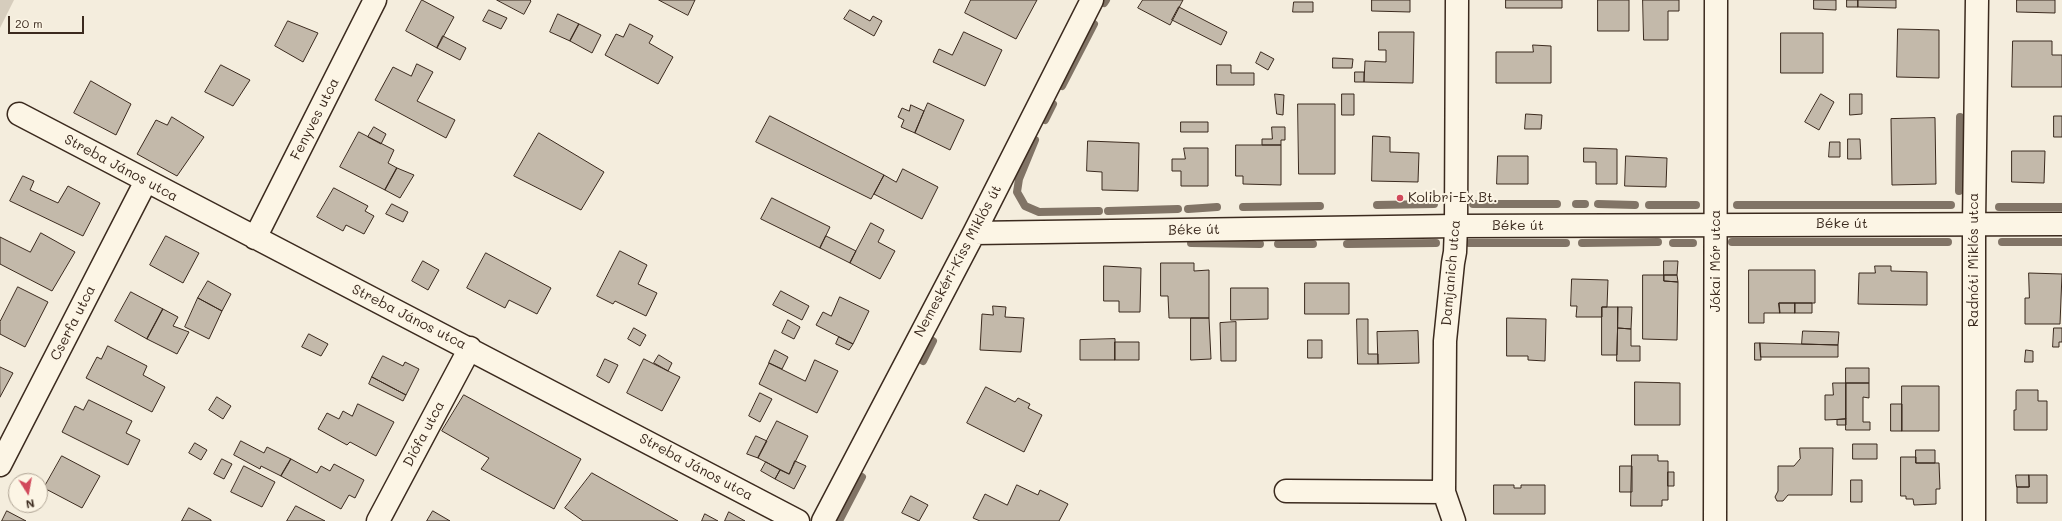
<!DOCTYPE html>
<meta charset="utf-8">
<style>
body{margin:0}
#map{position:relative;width:2062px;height:521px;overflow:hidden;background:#f4eddd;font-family:Mali,sans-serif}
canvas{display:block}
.north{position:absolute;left:8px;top:473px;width:40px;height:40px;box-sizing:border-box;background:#fcf5e5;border:1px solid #afa495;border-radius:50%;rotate:169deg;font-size:11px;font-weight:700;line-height:16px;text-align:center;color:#3b2a1e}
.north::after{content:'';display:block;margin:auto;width:14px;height:18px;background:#d1495b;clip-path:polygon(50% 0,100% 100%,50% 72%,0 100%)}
.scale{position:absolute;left:8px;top:16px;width:76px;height:18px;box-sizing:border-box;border:2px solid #3b2a1e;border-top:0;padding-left:5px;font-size:12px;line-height:14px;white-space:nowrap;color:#3b2a1e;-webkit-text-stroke:3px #fcf5e5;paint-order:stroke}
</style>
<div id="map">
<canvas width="2062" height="521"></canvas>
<div class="north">N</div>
<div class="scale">20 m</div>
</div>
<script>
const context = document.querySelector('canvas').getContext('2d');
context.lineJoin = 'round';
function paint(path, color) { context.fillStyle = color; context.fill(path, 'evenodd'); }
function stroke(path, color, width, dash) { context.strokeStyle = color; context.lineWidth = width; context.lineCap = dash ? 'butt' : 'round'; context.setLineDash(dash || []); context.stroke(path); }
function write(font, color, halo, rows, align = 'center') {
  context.font = font + ' Mali,sans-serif'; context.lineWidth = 4; context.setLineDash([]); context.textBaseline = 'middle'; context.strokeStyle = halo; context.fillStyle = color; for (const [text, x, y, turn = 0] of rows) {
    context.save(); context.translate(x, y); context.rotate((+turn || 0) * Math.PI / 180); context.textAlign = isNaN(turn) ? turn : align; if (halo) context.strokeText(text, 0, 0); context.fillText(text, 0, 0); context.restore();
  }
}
const green = new Path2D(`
 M0,0h14l-14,28z`);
const stream = new Path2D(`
 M1104,3l2,-3
 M1062,86l32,-62
 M1045,120l8,-16
 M1035,140l-16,39 -2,13 8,14 14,6 60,-1
 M1959,191l1,-74
 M1473,204h84
 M1576,204h9
 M1598,204l37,1
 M1377,205l57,-1
 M1649,205h47
 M1737,205h214
 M1243,207l77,-1
 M1999,207h63
 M1188,209l29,-2
 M1108,211l70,-2
 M1732,242h216
 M2002,242h60
 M1191,243l69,1
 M1469,243h97
 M1582,243l76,-1
 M1673,243h20
 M1278,244h35
 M1347,244l89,-1
 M923,361l10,-20
 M839,521l23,-44`);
const building = new Path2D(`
 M422,0l32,17 -17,31 -31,-17z
 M497,0h33l1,1 -7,13z
 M659,0h36l-7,15z
 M971,0h66l-21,39 -51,-26z
 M1143,0h40l-13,25 -32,-17z
 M1372,0h38v12l-38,-1z
 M1506,0h56v8h-56z
 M1598,0h31v31h-31z
 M1643,0h36v11h-11v29h-24z
 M1814,0h22v10l-22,-1z
 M1847,0h11v7h-11z
 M1858,0h38v8l-38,-1z
 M2017,0h38v13l-38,-1z
 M1294,2h19v10h-20z
 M1179,7l48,25 -6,13 -49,-25z
 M489,10l18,8 -6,11 -18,-8z
 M850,10l20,11 3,-5 9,5 -8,15 -30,-17z
 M558,14l21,10 -9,17 -20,-9z
 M288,21l30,12 -15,29 -28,-16z
 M579,24l22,11 -9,18 -22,-12z
 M630,24l23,12 -4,7 24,14 -15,27 -53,-29 11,-21 7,3z
 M1898,29l41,1v48l-42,-1z
 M964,32l38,18 -17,36 -52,-24 6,-13 13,6z
 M1379,32h35l-1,51 -49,-1 1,-21 21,1v-12h-7z
 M1781,33h42v40h-42z
 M443,36l23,12 -6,12 -23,-12z
 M2013,41h39v14h10v32h-50z
 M1533,45l18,1v37h-55v-31h37z
 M1261,52l13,7 -6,11 -12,-7z
 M1333,58l20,1 -1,9h-19z
 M417,64l16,8 -16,29 38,19 -9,18 -71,-38 18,-33 18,9z
 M221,65l29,15 -17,26 -28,-14z
 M1217,65h14v8h23v12h-37z
 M1355,72h9v10h-9z
 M91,81l40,23 -15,31 -42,-22z
 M1275,94l9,1 -1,20 -6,-1z
 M1342,94h12v21h-12z
 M1821,94l13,8 -15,28 -14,-8z
 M1850,94h12v20l-12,1z
 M928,103l36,17 -14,30 -35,-17z
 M1298,104h37v70h-36z
 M911,105l13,6 -9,22 -14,-6 3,-7 -6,-3 4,-9 7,3z
 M1526,114l16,1 -1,14h-16z
 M770,116l114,59 -13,24 -115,-57z
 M2054,116h8v21h-8z
 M172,117l32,20 -27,39 -40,-22 19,-34 11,5z
 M1935,118l1,66 -44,1 -1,-66z
 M1181,122h27v10h-27z
 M374,127l12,7 -5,10 -13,-7z
 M1272,127h13v13h-4v5h-19v-6h10z
 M359,132l35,18 -6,13 9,5 -12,22 -45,-23z
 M539,133l65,39 -23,38 -67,-34z
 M1373,136l17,1v15l29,1 -1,29 -46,-1z
 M1848,139h12l1,20h-13z
 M1088,141l51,2 -1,48 -36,-1v-18l-15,-1z
 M1830,142h10v15h-11z
 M1236,145h45v40l-38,-1v-8h-7z
 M1184,148h24v38h-27v-15h-9v-12h13z
 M1584,148l33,1v35h-21v-22h-12z
 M2012,151h33l-1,32 -32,-1z
 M1498,156h30v28h-31z
 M1626,156l41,2 -1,29 -41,-1z
 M397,168l17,7 -14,23 -15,-8z
 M903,169l35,18 -16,32 -48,-25 10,-19 12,7z
 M23,176l11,5 -4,9 28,13 10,-17 32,17 -17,33 -73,-35z
 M334,188l34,18 -3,5 9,5 -10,18 -18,-9 -3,6 -26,-14z
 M772,198l58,29 -10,21 -59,-29z
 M392,204l16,8 -5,10 -17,-8z
 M871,223l13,7 -6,12 17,9 -15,28 -30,-16z
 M41,233l34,19 -23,39 -52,-27v-27l30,15z
 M166,236l33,17 -16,30 -33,-18z
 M826,236l30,15 -6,12 -30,-15z
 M620,251l27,14 -9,19 19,9 -11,23 -31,-15 -2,3 -16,-8z
 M486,253l65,35 -14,26 -28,-14 -4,8 -38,-20z
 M423,261l16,9 -11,20 -16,-9z
 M1664,261h14l-1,14h-13z
 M1161,263h33v8l15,-1v48h-40l-1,-22h-7z
 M1104,266l37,2 -1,44h-21v-11h-15z
 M1875,266h16v5l36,1v33l-69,-1 1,-31h16z
 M1749,270h66v33h-36l1,10h-16v10h-15z
 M2029,273l33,1 -2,50h-35v-26h4z
 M1643,275h21v6l14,1 -1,58 -34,-1z
 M1664,275h13l1,7 -14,-1z
 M1572,279l36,1 -1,27h-5v10h-26l1,-11h-6z
 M208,281l23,13 -9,17 -24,-13z
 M1305,283h44v31h-44z
 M18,287l30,15 -23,45 -25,-13v-12z
 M1231,288h37v31l-37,1z
 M781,291l28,15 -7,14 -29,-15z
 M131,292l32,17 -16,30 -32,-18z
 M840,297l29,14 -16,33 -37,-19 7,-13 8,4z
 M198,298l24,13 -13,28 -24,-12z
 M1779,303h16v10h-15z
 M1795,303h17v10h-17z
 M993,306l13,1 -1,10 19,1 -3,34 -41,-2 2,-36 11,1z
 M1602,307h16l-1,48h-15z
 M1618,307h14l-1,22 -13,-1z
 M163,309l15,8 -5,9 16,6 -12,22 -30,-15z
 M1191,318h18l2,41 -20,1z
 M1507,318l39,1 -1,42 -17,-1v-4h-21z
 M1357,319h11v35h10v10h-20z
 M788,320l12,7 -6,12 -12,-6z
 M1236,322v39h-15l-1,-38z
 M634,328l12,7 -6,11 -12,-7z
 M1618,328l13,1v17h9v15h-23z
 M2054,328h8v14h-3v5h-6z
 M1418,331l1,32 -41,1 -1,-32z
 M1803,331l36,1 -1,13 -36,-1z
 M309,334l19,10 -7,12 -19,-9z
 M839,337l14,7 -4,6 -13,-6z
 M1115,339v21h-35v-20z
 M1308,340h14v18h-14z
 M1115,342h24v18h-24z
 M1755,343h5l1,17h-6z
 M1760,343l78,2v12h-77z
 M108,346l39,20 -4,9 22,12 -13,25 -66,-34 11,-21 4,2z
 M775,350l13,7 -6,12 -13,-6z
 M2026,350l7,1v11h-8z
 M659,355l13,8 -4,8 -14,-8z
 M383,356l20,10 2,-4 14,7 -13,26 -34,-18z
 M605,359l13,6 -9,18 -12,-7z
 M644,359l36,18 -18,34 -35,-18z
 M815,360l23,11 -21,42 -58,-29 10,-21 36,18z
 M0,367l13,6 -13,24z
 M1846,368h23v15h-23z
 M372,377l34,18 -3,6 -34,-17z
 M1635,382l45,1v42h-45z
 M1833,383h13v36l-21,1v-25h8z
 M1846,383h23v15l-6,-1v25h7v8h-24z
 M1902,386h37v45h-37z
 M986,387l29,15 3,-4 12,6 -2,4 14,7 -18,37 -57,-29z
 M2017,390h21v11h9v29h-33v-20h2v-18z
 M760,393l12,6 -12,23 -11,-6z
 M464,395l117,64 -27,50 -73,-40 8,-11 -47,-27z
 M217,397l14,9 -8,13 -14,-9z
 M89,400l43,21 -6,12 14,7 -12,25 -66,-33 13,-26 8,4z
 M358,404l36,18 -18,34 -26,-14 -3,3 -29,-16 9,-16 12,6 4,-8 9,5z
 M1891,404h11v27h-11z
 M1846,419v6h-9v-5z
 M777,421l31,15 -19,38 -31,-16z
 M756,436l11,5 -9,17 -11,-4z
 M241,441l23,12 3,-6 24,12 -10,17 -20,-10 -1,3 -26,-14z
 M195,443l12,7 -6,10 -12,-7z
 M1853,444h24v15h-24z
 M1800,448h33l-1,47h-44l-5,6h-6l-2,-4 3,-6v-25h16l6,-7z
 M1916,450h19v13h-19z
 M1632,455h26v6h10v39h-6v6h-31z
 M62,456l38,20 -18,32 -38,-20z
 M1901,457h15v6h23l1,26h-4v15l-22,1 -1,-6h-7v-3h-5z
 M222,459l10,5 -8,15 -10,-5z
 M291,459l26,14 4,-7 9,5 4,-7 30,16 -9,18 -6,-3 -8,14 -60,-33z
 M795,461l11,5 -12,23 -19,-10 5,-9 9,4z
 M766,462l14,8 -5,9 -14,-8z
 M244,466l31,16 -13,25 -31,-15z
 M1620,466h12v26h-12z
 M1668,472h6v14h-6z
 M592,473l86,48h-95l-18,-13z
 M2016,475h13v12h-12z
 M2029,475h18v28h-30v-16h12z
 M1851,480h11v22h-11z
 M1017,485l21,10 2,-5 28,14 -9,17h-79l-7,-3 12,-24 22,11z
 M1494,485h20v3h7v-3h24v29h-51z
 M911,496l17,9 -9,16 -17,-8z
 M296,506l29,15h-38z
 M189,508l22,12v1h-29z
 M7,511l19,10h-24z
 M433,511l17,10h-23z
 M729,512l16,9h-20z
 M705,514l13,7h-16z`);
const minor = new Path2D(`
 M19,114l779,407
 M255,238l120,-238
 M0,465l146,-284
 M1286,491l158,1
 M378,521l92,-173
 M1454,521l-10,-29 1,-151 8,-78 2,-11 1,-26 1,-226
 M1715,521l1,-521
 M1974,521v-298l3,-223`);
const tertiary = new Path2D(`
 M974,233l482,-7 606,-2
 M823,521l151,-288 118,-233`);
const markers = [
 [1400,198,4,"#d1495b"]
];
const streetNames = [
 ["Fenyves utca",315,119,-63],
 ["Streba János utca",121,168,28],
 ["Béke út",1842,224],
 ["Béke út",1518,226],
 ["Béke út",1194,230,-1],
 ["Radnóti Miklós utca",1974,260,-90],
 ["Nemeskéri-Kiss Miklós út",958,261,-62],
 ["Jókai Mór utca",1716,261,-90],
 ["Damjanich utca",1451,273,-85],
 ["Streba János utca",409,317,27],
 ["Cserfa utca",73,323,-63],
 ["Diófa utca",424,434,-62],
 ["Streba János utca",696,467,28]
];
const poiNames = [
 ["Kolibri-Ex Bt.",1408,198]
];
paint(green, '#d6cdbd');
stroke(stream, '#817466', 8);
paint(building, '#c3b9aa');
stroke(building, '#3b2a1e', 1);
stroke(minor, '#3b2a1e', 25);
stroke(tertiary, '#3b2a1e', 25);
stroke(minor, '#fcf5e5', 22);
stroke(tertiary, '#fcf5e5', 22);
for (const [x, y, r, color] of markers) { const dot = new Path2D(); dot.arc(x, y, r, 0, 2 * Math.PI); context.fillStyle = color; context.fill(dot); stroke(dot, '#fcf5e5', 1.5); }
write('14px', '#3b2a1e', '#fcf5e5', streetNames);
write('14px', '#3b2a1e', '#fcf5e5', poiNames, 'left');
</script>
